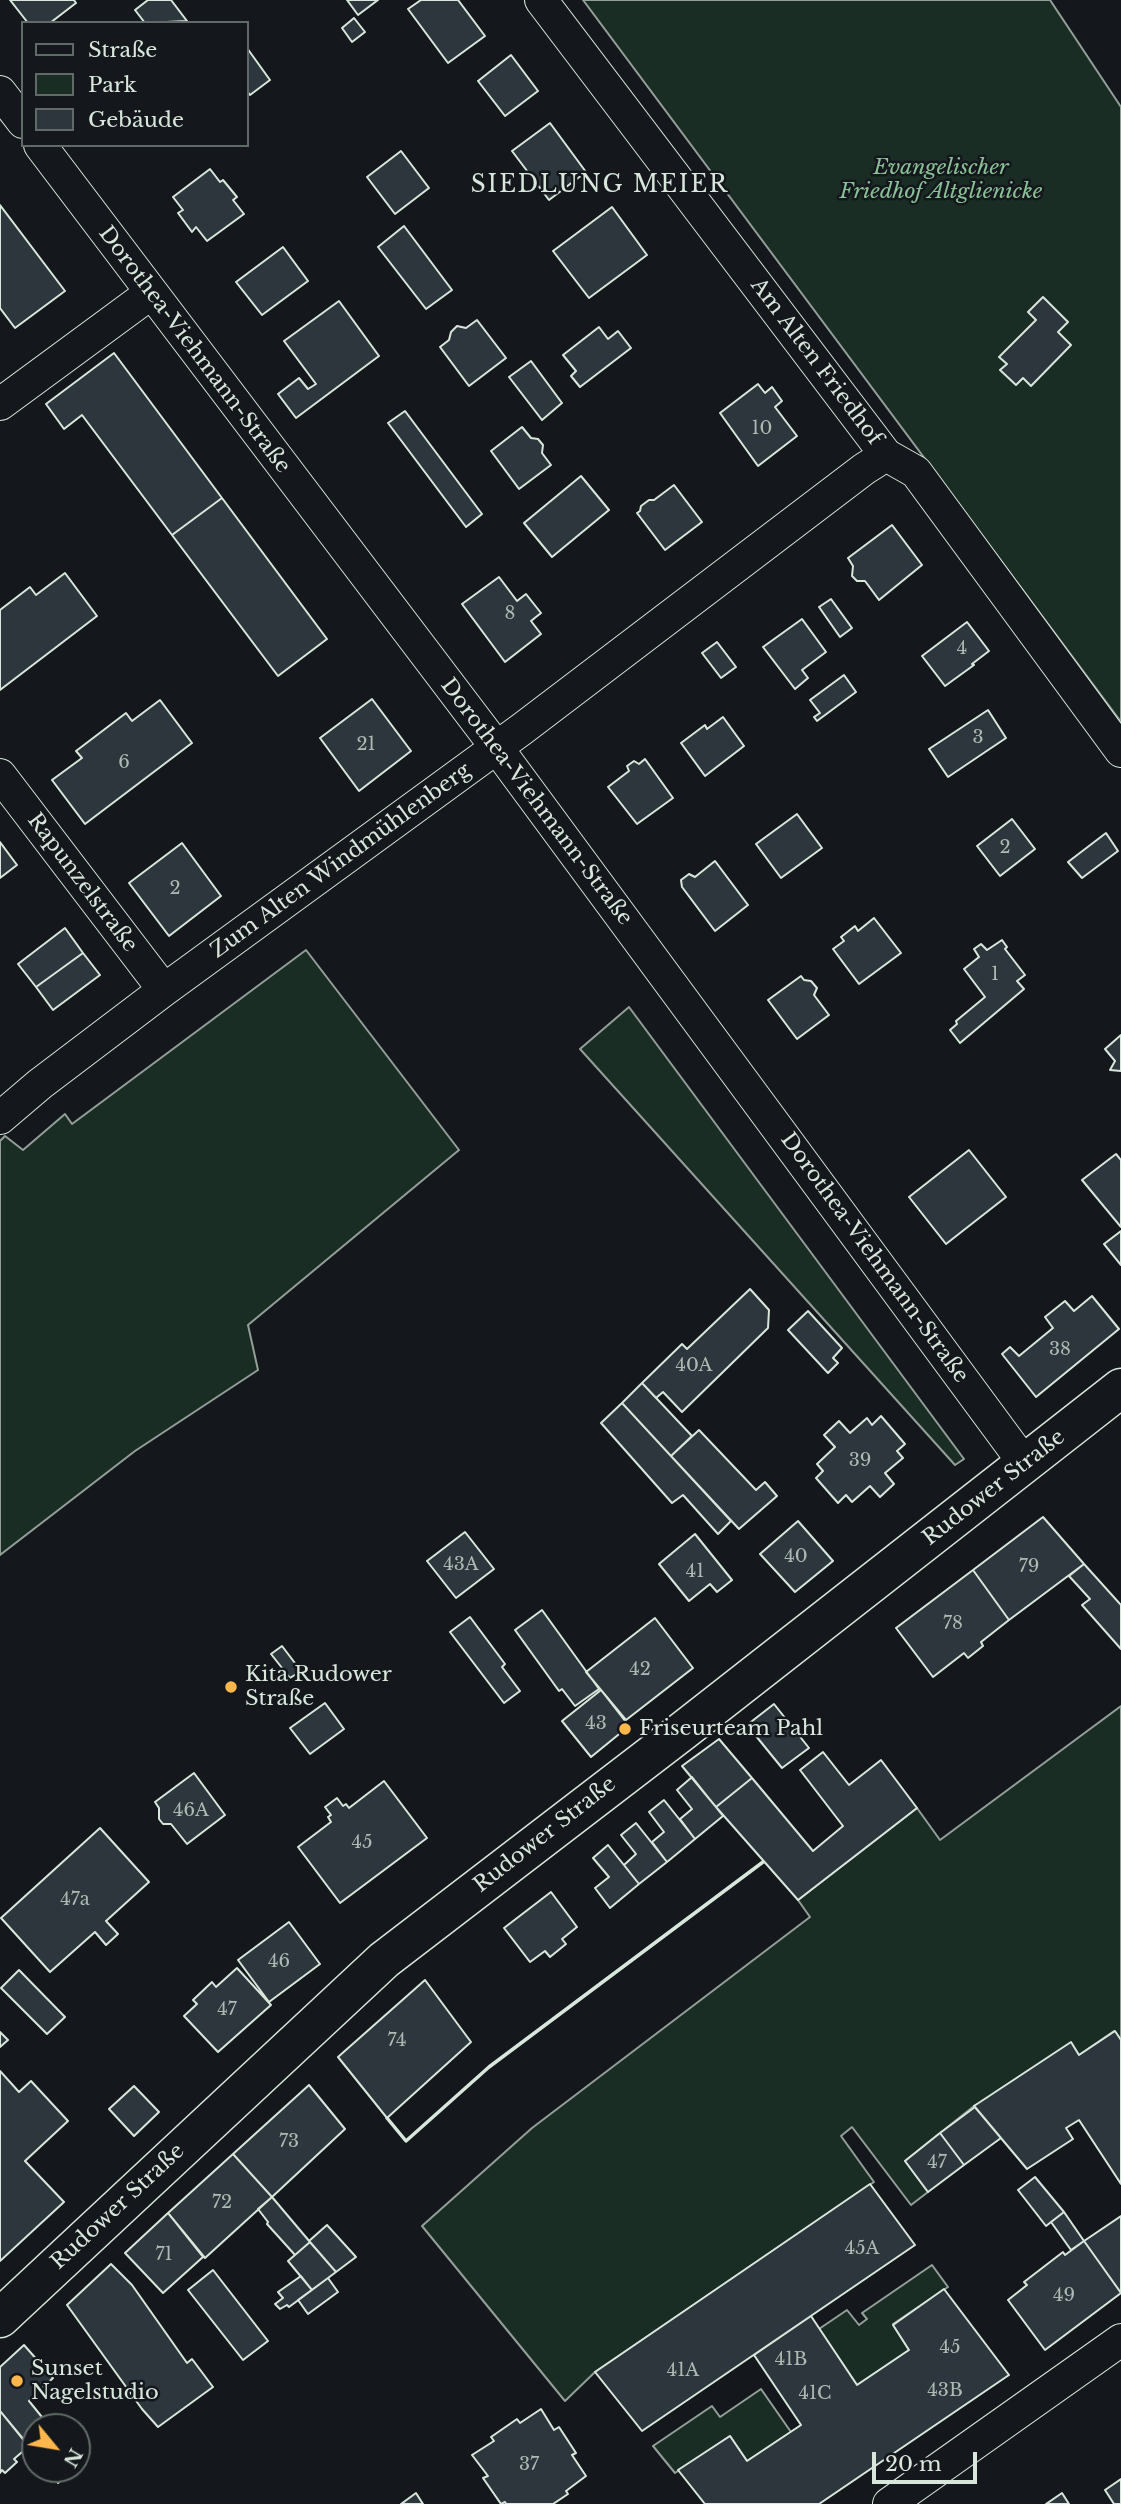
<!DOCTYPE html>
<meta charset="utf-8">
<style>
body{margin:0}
#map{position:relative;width:1121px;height:2504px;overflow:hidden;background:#14181c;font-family:"Libre Baskerville",serif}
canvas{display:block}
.legend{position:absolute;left:21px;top:21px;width:228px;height:126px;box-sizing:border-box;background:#14181c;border:2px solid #626a69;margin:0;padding:9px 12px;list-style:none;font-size:21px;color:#d8e6dc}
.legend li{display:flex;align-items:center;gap:14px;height:35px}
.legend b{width:35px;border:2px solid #626a69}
.north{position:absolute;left:21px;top:2413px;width:70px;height:70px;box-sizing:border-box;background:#14181c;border:2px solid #626a69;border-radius:50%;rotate:120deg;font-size:19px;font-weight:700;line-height:28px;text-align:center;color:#d8e6dc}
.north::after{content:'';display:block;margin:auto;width:24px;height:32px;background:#ffb74d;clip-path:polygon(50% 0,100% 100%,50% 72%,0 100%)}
.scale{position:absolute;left:872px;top:2452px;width:105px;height:32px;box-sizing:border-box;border:4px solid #d8e6dc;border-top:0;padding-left:9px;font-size:21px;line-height:24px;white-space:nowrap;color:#d8e6dc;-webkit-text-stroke:5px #14181c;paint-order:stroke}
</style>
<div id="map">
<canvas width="1121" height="2504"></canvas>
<ul class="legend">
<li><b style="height:9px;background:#14181c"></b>Straße</li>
<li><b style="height:19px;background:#1a2d24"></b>Park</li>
<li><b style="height:19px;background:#2c363c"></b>Gebäude</li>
</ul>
<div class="north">N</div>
<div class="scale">20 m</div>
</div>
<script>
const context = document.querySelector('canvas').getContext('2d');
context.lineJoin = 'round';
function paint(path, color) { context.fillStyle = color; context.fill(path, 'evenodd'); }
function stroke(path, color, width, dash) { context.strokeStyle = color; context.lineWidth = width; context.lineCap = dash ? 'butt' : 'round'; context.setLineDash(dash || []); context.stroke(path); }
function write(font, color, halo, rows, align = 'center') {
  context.font = font + ' "Libre Baskerville",serif'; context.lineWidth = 5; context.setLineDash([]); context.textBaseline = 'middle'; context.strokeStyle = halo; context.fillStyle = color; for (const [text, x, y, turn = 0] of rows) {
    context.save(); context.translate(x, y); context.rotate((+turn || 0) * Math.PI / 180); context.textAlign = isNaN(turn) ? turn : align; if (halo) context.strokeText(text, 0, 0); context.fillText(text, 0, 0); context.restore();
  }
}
const green = new Path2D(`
 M583,0h467l71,107v615z
 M306,950l153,200 -211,175 10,45 -123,81 -135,104v-414l5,-5 18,14 42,-36 7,10z
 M629,1007l335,452 -9,6 -375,-416z
 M1121,1706v334l-7,-9 -35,24 -105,51 -69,55 23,31 -17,13 -59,-78 -11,9 33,46 -279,190 -30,29 -143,-175 110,-98 278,-211 -12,-17 119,-92 23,32z
 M932,2265l16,22 -55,37 16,26 -52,35 -38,-56 28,-19 12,15 8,-6 -5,-6z
 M761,2389l30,43 -44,29 -17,-25 -55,37 -22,-27 59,-40 8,11z`);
const building = new Path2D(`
 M10,0h64l2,3 -26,20h-22z
 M148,0h23l16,21 -42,2 -10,-13z
 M347,0h31l-20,15z
 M421,0h37l27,36 -37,27 -40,-54z
 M354,18l11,14 -13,10 -10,-14z
 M247,48l23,32 -20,15 -3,-4z
 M511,55l27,36 -33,25 -27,-35z
 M550,123l36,49 -37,28 -37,-49z
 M401,151l28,37 -34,26 -28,-37z
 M210,169l10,13 3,-2 14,17 -4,3 11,14 -37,27 -11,-14 -4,5 -14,-19 5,-3 -10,-13z
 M0,205l65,86 -50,37 -15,-20z
 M612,207l35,48 -58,43 -36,-47z
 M404,226l48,64 -26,19 -48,-62z
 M283,247l25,34 -46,34 -26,-33z
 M1043,297l25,25 -10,10 13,13 -40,41 -8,-8 -7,7 -16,-15 7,-6 -8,-7 37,-37 -8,-8z
 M339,301l40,55 -83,62 -18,-24 21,-16 9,11 8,-5 -32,-43z
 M477,320l29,38 -37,28 -29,-39 9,-7 2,-8 6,-6 9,2z
 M599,327l9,12 10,-8 13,17 -51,39 -9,-11 5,-5 -13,-16z
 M114,353l108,145 -50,37 -90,-120 -18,14 -18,-25z
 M531,361l31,42 -20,17 -33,-43z
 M758,384l7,9 7,-6 10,14 -7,6 22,29 -39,30 -38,-53z
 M405,411l77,103 -16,13 -78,-104z
 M522,427l9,11 7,1 5,6 -1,8 9,12 -32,24 -28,-38z
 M581,476l28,34 -57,47 -28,-34z
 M674,485l28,37 -37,28 -28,-37 3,-2 1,-5 8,-6h5z
 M222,498l105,141 -49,37 -106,-141z
 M892,525l30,40 -43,35 -14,-19h-8l-5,-5 1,-10 -5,-8z
 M65,573l32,43 -97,74v-80l30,-23 6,8z
 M499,577l18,24 9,-7 15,19 -10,8 10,13 -36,28 -43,-58z
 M831,599l21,29 -12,9 -21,-30z
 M802,619l24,33 -24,18 6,8 -13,11 -32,-42z
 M967,622l22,29 -17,13 2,1 -29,21 -23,-30z
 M717,642l19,25 -15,11 -19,-25z
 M844,675l12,17 -39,29 -3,-4 6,-4 -10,-13z
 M372,699l39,52 -52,40 -39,-53z
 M160,700l32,43 -107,81 -33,-44 30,-22 -6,-7 50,-38 6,8z
 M988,710l18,28 -58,39 -19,-28z
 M723,717l21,29 -39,30 -24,-33 24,-18 2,4z
 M645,759l28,39 -36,26 -29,-37 21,-16 -2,-5 7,-5 5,3z
 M797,814l25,34 -41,30 -25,-34z
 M1012,819l23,30 -35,27 -23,-30z
 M1106,833l12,18 -36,27 -14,-16z
 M0,842l17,23 -17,13z
 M182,843l39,53 -52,40 -40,-53z
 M715,861l33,44 -33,26 -33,-44 -1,-7 8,-6 6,3z
 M874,918l27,35 -42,31 -26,-35 11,-8 -3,-4 14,-11 3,5z
 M65,928l18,25 -47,34 -18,-23z
 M1002,940l5,7 -2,2 20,26 -8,6 7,8 -64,54 -10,-13 7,-6 -1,-3 29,-24 -21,-28 15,-12 -5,-8 7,-5 6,6z
 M83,953l17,22 -47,35 -17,-23z
 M801,976l3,4 7,1 6,7 -3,7 15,20 -32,24 -29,-39z
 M1121,1035v36l-11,-1 5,-9 -10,-12z
 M969,1150l37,47 -60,47 -37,-47z
 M1116,1154l5,6v67l-39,-47z
 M1121,1231v34l-17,-21z
 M750,1289l19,21 -1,18 -86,84 -19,-20 -7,6 -14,-15 40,-39 5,5z
 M1092,1296l27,33 -83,68 -34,-43 8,-7 9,9 34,-28 -8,-11 20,-16 9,10z
 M808,1311l34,37 -9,10 5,5 -10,10 -40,-43z
 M642,1383l50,53 -21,20 -49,-53z
 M622,1403l109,118 -13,13 -35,-39 -11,8 -71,-80z
 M881,1416l24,28 -8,7 6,7 -18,15 9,11 -14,13 -10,-11 -18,16 -6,-7 -8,8 -22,-25 7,-7 -6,-7 18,-17 -11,-12 15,-14 11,12 17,-15 5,7z
 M699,1430l57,60 9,-8 12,14 -38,33 -68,-73z
 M1043,1517l41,47 -75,56 -36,-50z
 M798,1521l35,40 -38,31 -35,-38z
 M465,1532l29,37 -38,29 -29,-37z
 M695,1534l37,46 -15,12 -7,-8 -21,17 -30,-37z
 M1084,1564l37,41v44l-39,-44 8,-6 -21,-23z
 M973,1570l36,50 -28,22 2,4 -15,12 -4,-5 -31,24 -37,-49z
 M542,1610l57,79 -24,17 -13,-17 -3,2 -44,-61z
 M470,1617l35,47 -3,3 18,24 -16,12 -54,-71z
 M655,1618l38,50 -67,52 -40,-48z
 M282,1646l19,25 -11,7 -19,-24z
 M601,1690l28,36 -38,31 -29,-36z
 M325,1703l19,26 -34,25 -20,-26z
 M774,1704l35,44 -27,20 -35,-43z
 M719,1739l33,39 -36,29 -34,-41z
 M823,1752l26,33 32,-25 36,48 -119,92 -82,-93 36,-29 61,73 30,-25 -43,-56z
 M194,1773l31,42 -38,29 -16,-20h-8l-4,-5v-11l-4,-6z
 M692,1777l31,39 -28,23 -15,-20 12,-10 -15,-19z
 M384,1781l43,57 -87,65 -42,-56 33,-25 -3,-5 3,-2 -6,-8 12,-9 6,8 3,-2 3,4z
 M664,1800l31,39 -28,23 -15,-20 12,-10 -15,-20z
 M636,1823l31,39 -28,22 -15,-19 12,-11 -15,-19z
 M100,1828l49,54 -43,39 12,13 -12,11 -11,-13 -45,40 -49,-54z
 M608,1845l31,39 -29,24 -15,-20 14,-11 -16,-19z
 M551,1892l26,35 -15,12 4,5 -16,13 -5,-6 -15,11 -26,-34z
 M289,1922l31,42 -51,38 -31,-42z
 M237,1968l34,37 -53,47 -34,-36 13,-12 -4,-4 19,-18 4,5z
 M19,1970l46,47 -18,17 -46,-46z
 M425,1980l46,62 -84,76 -49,-61z
 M1115,2031l6,9v144l-42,-64 -13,8 7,11 -46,30 -53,-63 97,-64 8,13z
 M0,2032l8,8 -8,7z
 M0,2071l19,21 12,-11 37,40 -43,40 39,41 -64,59z
 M309,2085l36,44 -73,68 -39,-43z
 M134,2086l25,26 -25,24 -25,-27z
 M975,2107l26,31 -37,27 -24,-32z
 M940,2133l24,32 -36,27 -23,-31z
 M233,2154l39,43 -67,61 -37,-45z
 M1035,2177l29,35 -18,14 -28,-36z
 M870,2184l45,61 -273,186 -47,-59z
 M272,2197l38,45 -15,13 -28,-31 1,-2 -10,-13z
 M1064,2212l20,29 -13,9 -20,-28z
 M168,2213l35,44 -40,36 -38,-40z
 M1121,2216v77l-37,-52z
 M327,2225l29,32 -20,15 -27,-31z
 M1084,2241l37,52 -76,57 -37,-50 19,-15 -3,-3 39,-30 2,3z
 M310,2242l26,30 -24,18 -24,-29z
 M111,2264l21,21 55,78 5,-4 21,28 -55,40 -16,-18 -75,-104z
 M213,2270l55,71 -25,19 -55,-70z
 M301,2276l11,14 -23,17 -2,-2 -7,4 -5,-5 8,-6 -5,-6z
 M328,2278l10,14 -30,22 -10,-14z
 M944,2289l65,86 -190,129h-114l-27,-34 52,-34 17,25 54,-36 -47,-70 57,-39 46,69 52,-35 -16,-25z
 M24,2345l29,33 -24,23 21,26h-15v27l-35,-43v-44z
 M541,2409l13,21 5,-3 17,26 -4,2 14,21 -20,15 2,3 -15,10h-47l-1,-2 -4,2 -18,-26 5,-2 -16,-21 22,-14 -3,-4 26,-18 3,4z
 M0,2411l29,35 -15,13 3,3 -12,11 -3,-3 -2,3z
 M47,2469h26l-15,14z
 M1121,2479v25h-7l-9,-14z
 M416,2493l7,11h-22z
 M1062,2493l7,11h-23z`);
const street = new Path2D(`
 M541,0l345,455 30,17 205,279
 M0,92l23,30
 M40,145l457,603 528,716
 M0,404l151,-111
 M0,775l164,215
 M0,1118l40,-34 124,-94 358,-261 342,-260 22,-14
 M889,2504l232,-164`);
const secondary = new Path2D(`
 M0,2318l384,-358 300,-230 437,-342`);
const wall = new Path2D(`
 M387,2118l19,23 83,-74 274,-205`);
const markers = [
 [231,1687,7,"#ffb74d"],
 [625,1729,7,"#ffb74d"],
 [17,2381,7,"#ffb74d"]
];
const numberNames = [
 ["10",762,429],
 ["8",510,614],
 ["4",962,649],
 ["3",978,738],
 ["21",366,745],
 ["6",124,763],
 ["2",1005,848],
 ["2",175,889],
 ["1",995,975],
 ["38",1060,1350],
 ["40A",694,1366],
 ["39",860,1461],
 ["40",796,1557],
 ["43A",461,1565],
 ["79",1029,1567],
 ["41",695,1572],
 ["78",953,1624],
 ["42",640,1670],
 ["43",596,1724],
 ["46A",191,1811],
 ["45",362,1843],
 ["47a",75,1900],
 ["46",279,1962],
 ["47",227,2010],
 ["74",397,2041],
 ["73",289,2142],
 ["47",937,2163],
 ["72",222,2203],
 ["45A",862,2249],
 ["71",164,2255],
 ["49",1064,2296],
 ["45",950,2348],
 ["41B",791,2360],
 ["41A",683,2371],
 ["43B",945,2391],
 ["41C",815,2394],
 ["37",529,2465]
];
const parkNames = [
 ["Evangelischer",941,168],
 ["Friedhof Altglienicke",941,192]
];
const streetNames = [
 ["Dorothea-Viehmann-Straße",194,350,53],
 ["Am Alten Friedhof",816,362,53],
 ["Dorothea-Viehmann-Straße",536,802,53],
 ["Zum Alten Windmühlenberg",341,861,-36],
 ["Rapunzelstraße",82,883,53],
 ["Dorothea-Viehmann-Straße",874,1258,54],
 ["Rudower Straße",994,1488,-38],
 ["Rudower Straße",545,1835,-38],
 ["Rudower Straße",118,2207,-43]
];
const poiNames = [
 ["Kita Rudower",245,1675],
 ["Straße",245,1699],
 ["Friseurteam Pahl",639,1729],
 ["Sunset",31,2369],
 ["Nagelstudio",31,2393]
];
const neighbourhoodNames = [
 ["SIEDLUNG MEIER",600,186]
];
paint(green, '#1a2d24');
stroke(green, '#939e99', 2);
paint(building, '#2c363c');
stroke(building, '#d8e6dc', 2);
stroke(street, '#d8e6dc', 34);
stroke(secondary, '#d8e6dc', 41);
stroke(street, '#14181c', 32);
stroke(secondary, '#14181c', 38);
stroke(wall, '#d8e6dc', 3.5);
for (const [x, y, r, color] of markers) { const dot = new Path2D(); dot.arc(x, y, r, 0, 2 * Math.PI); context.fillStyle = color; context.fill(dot); stroke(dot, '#14181c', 2.5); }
write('18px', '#adbab4', null, numberNames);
write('italic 21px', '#8ac095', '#14181c', parkNames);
write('21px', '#d8e6dc', '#14181c', streetNames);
write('21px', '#d8e6dc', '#14181c', poiNames, 'left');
context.letterSpacing = '2px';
write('23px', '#d8e6dc', '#14181c', neighbourhoodNames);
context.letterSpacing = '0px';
</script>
